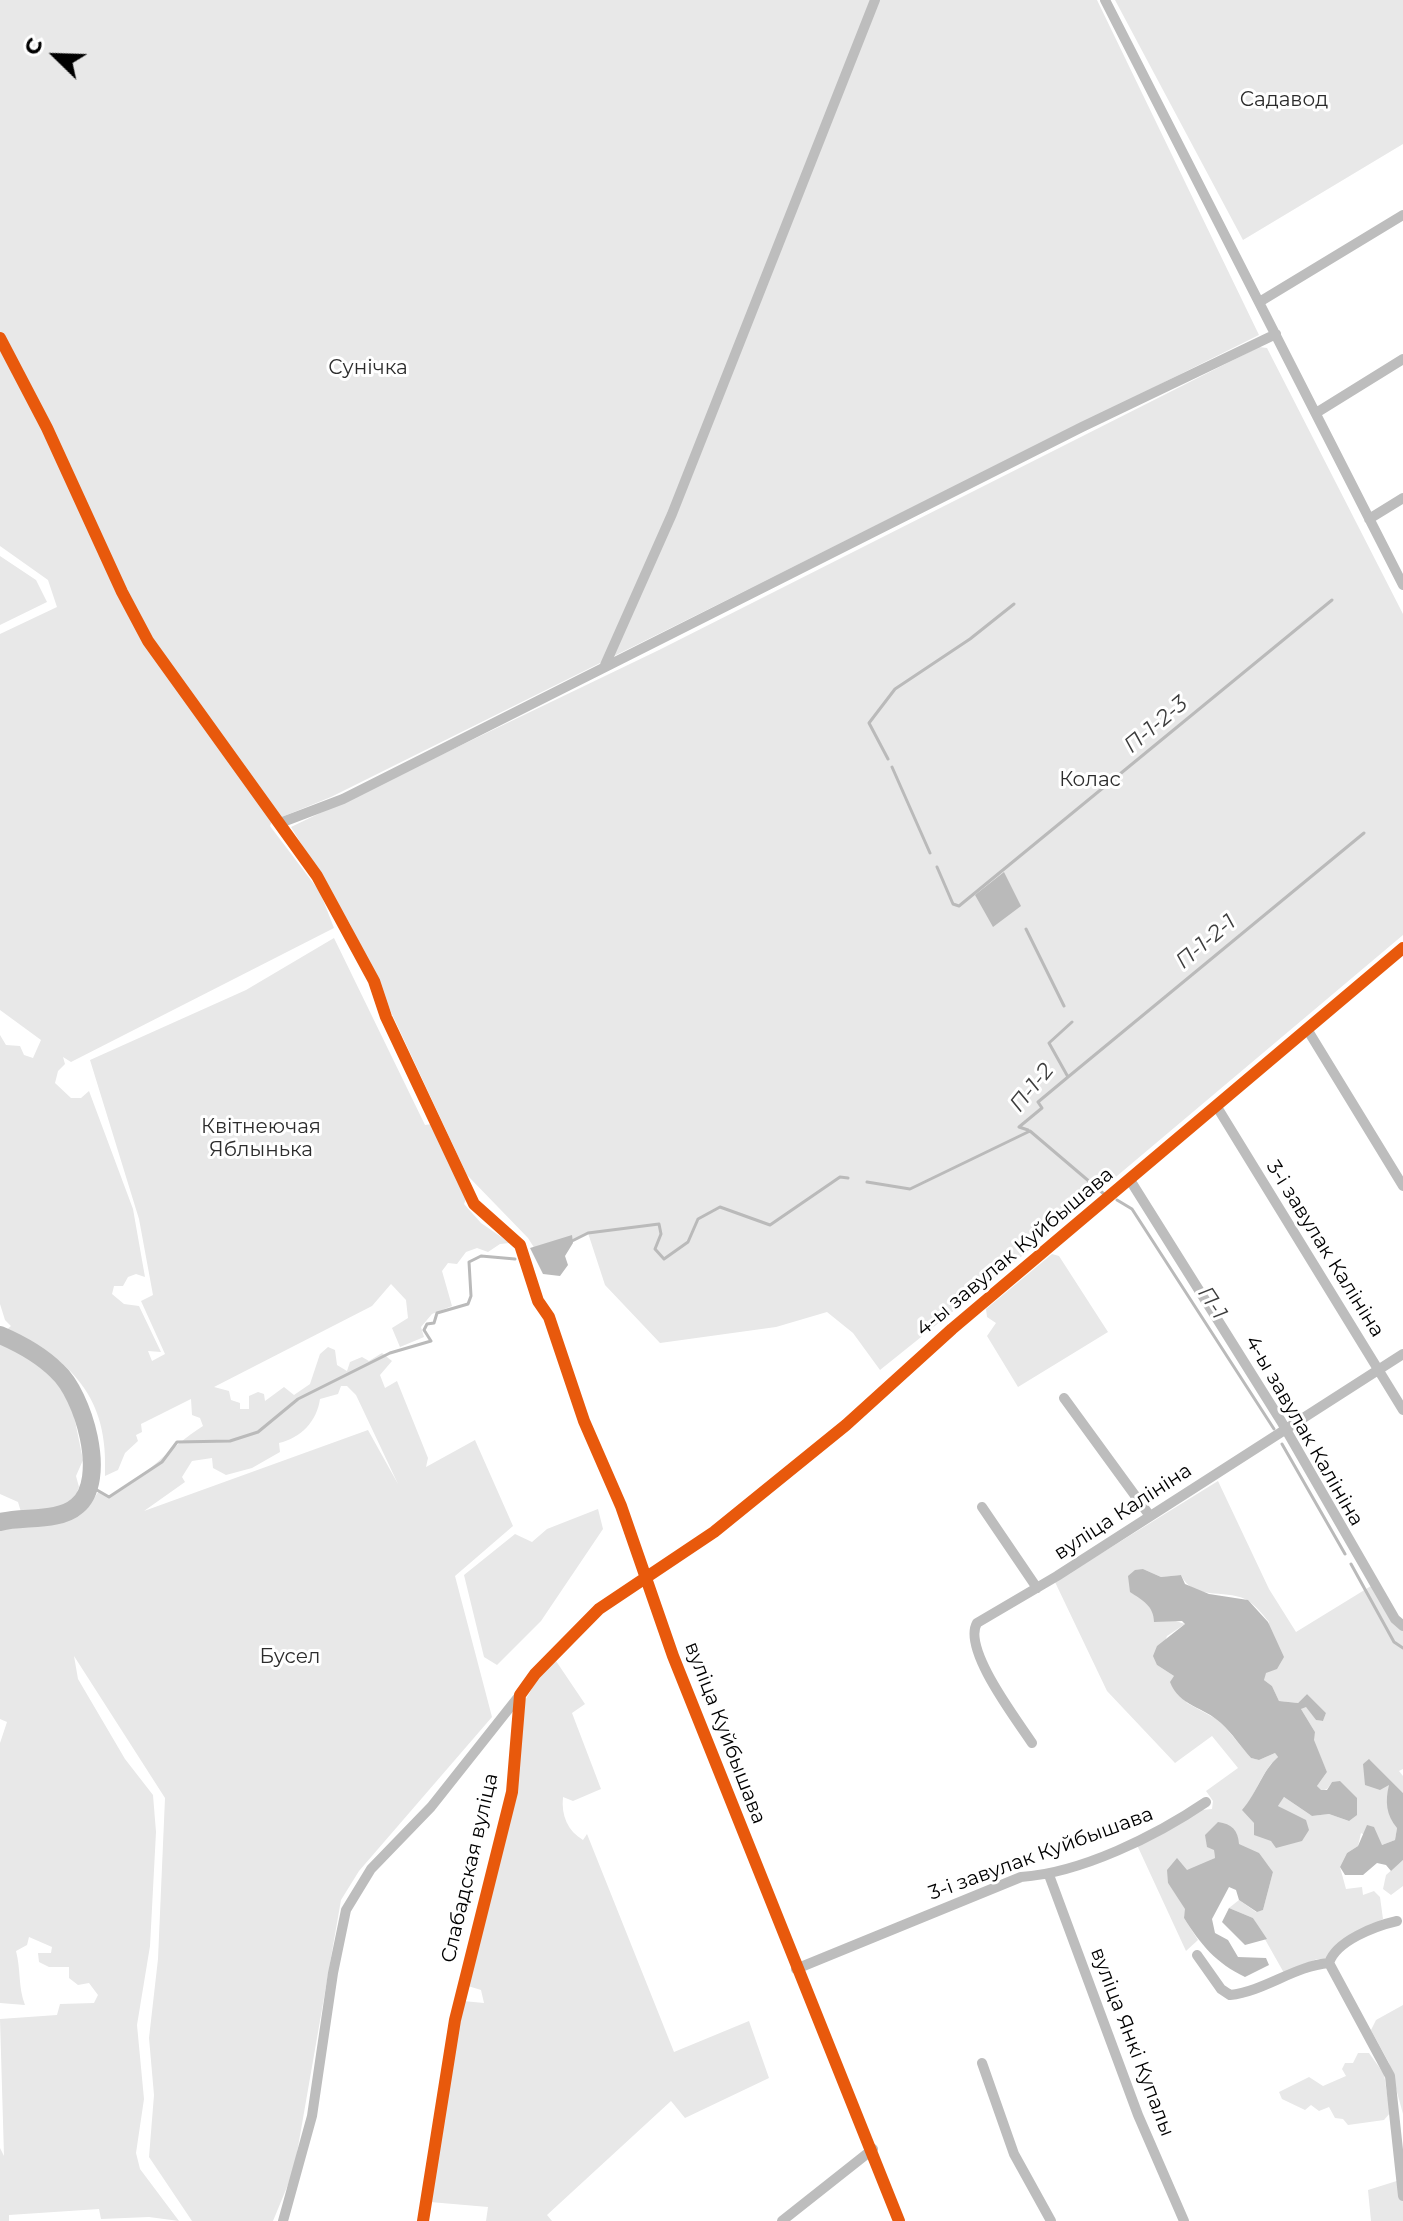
<!DOCTYPE html>
<meta charset="utf-8">
<style>
body{margin:0}
#map{position:relative;width:1403px;height:2221px;overflow:hidden;background:#fff;font-family:Montserrat,sans-serif}
canvas{display:block}
.north{position:absolute;left:16px;top:16px;width:80px;height:80px;-webkit-text-stroke:6px #fff;paint-order:stroke;rotate:293deg;font-size:22px;font-weight:700;line-height:32px;text-align:center;color:#000}
.north::after{content:'';display:block;margin:auto;width:28px;height:36px;background:#000;clip-path:polygon(50% 0,100% 100%,50% 72%,0 100%)}
</style>
<div id="map">
<canvas width="1403" height="2221"></canvas>
<div class="north">С</div>
</div>
<script>
const context = document.querySelector('canvas').getContext('2d');
context.lineJoin = 'round';
function paint(path, color) { context.fillStyle = color; context.fill(path, 'evenodd'); }
function stroke(path, color, width, dash) { context.strokeStyle = color; context.lineWidth = width; context.lineCap = dash ? 'butt' : 'round'; context.setLineDash(dash || []); context.stroke(path); }
function write(font, color, halo, rows, align = 'center') {
  context.font = font + ' Montserrat,sans-serif'; context.lineWidth = 6; context.setLineDash([]); context.textBaseline = 'middle'; context.strokeStyle = halo; context.fillStyle = color; for (const [text, x, y, turn = 0] of rows) {
    context.save(); context.translate(x, y); context.rotate((+turn || 0) * Math.PI / 180); context.textAlign = isNaN(turn) ? turn : align; if (halo) context.strokeText(text, 0, 0); context.fillText(text, 0, 0); context.restore();
  }
}
const green = new Path2D(`
 M0,0h1097l162,335 -928,462 -59,24 -2,5 50,66 14,36 -263,134 -8,-5 2,7 -7,7 -3,12 16,15h10l8,-7 44,118 12,68 -9,-3 -8,3 -5,9h-9l-2,8 12,10 15,2 22,46 -13,-1 4,10 13,-7 -24,-53 12,-6 -14,-76 -49,-159 156,-70 88,-52 91,187 7,-1 35,72 -3,8 17,19 29,20 -10,1 -12,8 -11,-4 -11,4 -9,12 -9,-1 -6,8 10,35 -20,8 -11,13 3,10 -24,10 -8,-19 16,-10 -2,-18 -15,-16 -19,22 -158,81 15,4 2,9 9,3v6h9v-13l9,-4 6,2 1,7 19,-14 10,8 16,-11 10,-30 8,-7 7,3 2,15 10,6 3,-9 12,-5 7,4 13,-8 10,8 -12,14 5,13 12,-7 31,77 -2,9 49,-27 38,86 -58,50 37,141 -133,154 -18,29 -47,270 -21,51h-81l-43,-64 5,-62 -5,-57 9,-79 7,-161 -91,-142 4,23 47,80 28,36 3,37 -6,114 -13,79 7,74 -8,54 4,16 39,52 -30,-4 -48,2 -2,-10 -90,6v6h-9v-73l4,8 -4,-137 57,-4 3,-11 34,-1 4,-8 -9,-12 -11,2 -9,-7v-11h-20l-10,-5 -1,-9h13l1,-6 -23,-10 -2,8 -11,6c5,19 2,36 9,54l-25,-2v-260l7,-21 -7,-3v-191c45,-15 68,7 99,-37l11,6c38,-21 58,-49 93,-71l-3,-8 -8,-3 -1,-16 -50,25 1,8 -6,3 2,6 -13,12 -7,17 -13,6c4,-79 -33,-116 -99,-146l5,-4 -6,-6 -5,-16v-269l6,10 14,1 4,9 9,3 8,-18 -41,-30v-376l57,-27 -9,-27 -48,-34zM341,1386h6l9,9 42,89 -30,-54 -224,81 41,-29 -3,-5 10,-16 20,-3 1,10 13,7 26,-7 28,-16 -1,-9c22,-5 38,-22 41,-44l18,-5z
 M1115,0h288v144l-160,96z
 M1259,347l8,1 136,266v321l-381,321 -142,114 -27,-37 -26,-21 -51,15 -116,16 -55,-58 -17,-52 -48,24 -12,-19 -61,-63 -117,-251 -59,-97 368,-177z
 M0,556l36,24 11,22 -47,23z
 M1052,1254l7,2 49,76 -90,55 -31,-51 9,-13 -9,-6 -1,-8z
 M0,1340l35,21 22,21 16,29 10,49 -7,16 3,11 -4,11 -17,10 -37,4 -3,-10 -18,-8z
 M1218,1481l51,108 27,43 75,-46 32,42v141l-4,2 4,5v17l-33,-33 -7,4 27,20 7,44 -2,12 -13,5 -21,-12 -3,13 -11,7 -7,14 6,22 16,-2 1,8 11,-4 6,6 3,22 -50,29 -8,12 -8,-1 -33,14 -31,-55 -24,-10 10,-8 17,12 7,-2 10,-38c-17,-24 -30,-29 -59,-22l1,8 -47,25 18,26 -2,9 14,22 -12,11 -49,-106 65,-35 10,-1 1,-8 -7,-10 32,-23 -26,-32 -37,27 -68,-72 -52,-109zM1143,1569l18,8 20,-2c12,26 43,14 64,24 9,4 17,15 24,23l-5,58 8,6 7,15 19,2 9,-9 19,19 -3,8 -7,-1 -10,-14 -5,3 14,23 -2,8 14,32 -10,14 4,5 6,-2 5,-7 17,39 -20,-7 -17,2 -28,-19 -6,9 16,9 -51,-5c14,-17 19,-40 35,-53l-3,-4 -16,7 -8,-2 -31,-37 -33,-18 -13,-27 -17,-11 10,-29 18,-12 -31,-10 -8,-12z
 M598,1509l5,20 -62,92 -44,44 -13,-8 -20,-82 51,-41 17,8 15,-13z
 M556,1661l29,43 -13,9 29,76 -28,12 -10,-4c-2,19 5,34 20,43l4,-6 87,218 75,-31 20,57 -84,40 -14,-17 -124,114 5,6h-66l2,-14 -58,-5 33,-201 21,2 -3,-13 -13,-4 40,-164 16,-120 15,-25z
 M1403,1860v26l-12,9 -8,-6 3,-14z
 M1403,2005v109l-14,-51 -18,-33 5,-10z
 M1358,2053h11l15,21 6,39 -6,7 -36,5 -5,-6 -8,-1 -6,-11 -10,4 -8,-6 -6,5 -23,-11 -3,-7 30,-15 14,9 23,-10 -4,-7 3,-6h8z
 M1403,2179v42h-32l-3,-31z`);
const water = new Path2D(`
 M1004,872l17,34 -28,21 -18,-32z
 M572,1235l1,8 -8,13 3,9 -8,11 -17,-2 -13,-26z
 M1143,1569l18,8 20,-2 4,9 24,10 39,6 20,22 16,35 -7,12 -11,4 -2,7 8,6 7,15 19,2 9,-9 19,19 -3,8 -7,-1 -10,-13 -5,2 14,23 -1,8 13,32 -10,14 4,4h6l5,-8 8,-1 17,17v17l-8,6 -20,-7 -17,2 -28,-19 -6,9 28,14 3,10 -7,11 -26,7 -5,-7 -17,-6v-12l-12,-13c15,-17 20,-39 36,-53l-3,-4 -16,7 -8,-2c-10,-11 -19,-25 -30,-35 -17,-16 -42,-17 -51,-41l4,-6 -17,-11 -4,-9 4,-10 28,-22 -3,-3 -28,1c0,-16 -12,-22 -24,-30l-2,-16 7,-6z
 M1369,1759l34,34v67l-12,11 -5,-6 -9,-2 -14,12h-18l-5,-8 7,-14 11,-7 9,-21 7,2 8,18 13,-5 2,-12c-11,-13 -12,-27 -8,-43l-9,5 -15,-5 -2,-21z
 M1218,1822c14,2 20,8 21,22l20,9 14,19 -10,38 -6,2 -18,-12 -3,-10 -7,-3 -17,32 3,14 13,7 10,17 28,1 3,7 -24,12c-29,-14 -44,-32 -61,-59l1,-9 -17,-26 -1,-13 10,-12 10,12 28,-12 -1,-8 -7,-3 -2,-12z
 M1229,1908l24,10 14,21 -22,6 -23,-23z`);
const stream = new Path2D(`
 M888,759l-19,-36 26,-34 75,-50 44,-35
 M892,767l38,86
 M937,867l16,37 6,2 373,-306
 M1026,929l38,77
 M1068,1077l296,-244
 M1028,1130l-9,-3 23,-19 -4,-6 30,-25 -19,-34 23,-21
 M867,1182l43,7 120,-58 74,63
 M1117,1200l15,9 142,220
 M572,1241l16,-8 71,-9 2,10 -6,15 9,10 24,-17 10,-23 22,-12 50,18 70,-48 8,1
 M1282,1444l63,110
 M90,1486l19,11 53,-35 15,-20 53,-1 28,-9 40,-33 92,-46 41,-12 -7,-11 3,-6 7,-1 3,-10 31,-9 3,-8 -2,-34 12,-6 34,3
 M1351,1564l43,78 9,6`);
const river = new Path2D(`
 M0,1335c21,9 41,20 57,36 26,23 52,109 20,135 -18,16 -54,10 -77,16`);
const street = new Path2D(`
 M1105,0l298,585
 M1261,301l142,-86
 M0,338l47,90 75,164 26,49 169,235 57,105 12,36 88,187 46,41 18,56 11,16 35,104 37,85 52,150 226,565
 M1316,413l87,-54
 M1369,519l34,-21
 M605,665l67,-151 203,-514
 M280,823l63,-24 739,-372 194,-93
 M1307,1029l96,157
 M1217,1107l186,303
 M1130,1180l151,241 114,198 8,7
 M1064,1398l86,118
 M982,1507l55,81
 M1032,1743c-15,-23 -70,-94 -55,-120l80,-47 346,-222
 M1049,1875l89,240 46,106
 M1197,1955l24,34 9,6c35,-4 64,-29 99,-32 7,-22 46,-37 68,-42
 M1329,1963l61,113 13,120
 M796,1969l225,-92c60,-4 135,-41 185,-75
 M982,2063l32,91 37,67
 M283,2221l29,-105 21,-143 13,-63 25,-41 60,-62 88,-111
 M423,2221l32,-201 57,-228 8,-97 15,-21 64,-65 115,-77 132,-107 106,-96 451,-381
 M782,2221l91,-72`);
const cycleway = new Path2D(`
 M0,338l47,90 75,164 26,49 169,235 57,105 12,36 88,187 46,41 18,56 11,16 35,104 37,85 52,150 226,565
 M423,2221l32,-201 57,-228 8,-97 15,-21 64,-65 115,-77 132,-107 106,-96 451,-381`);
const parkNames = [
 ["Садавод",1284,100],
 ["Сунічка",368,368],
 ["Колас",1090,780],
 ["Квітнеючая",261,1127],
 ["Яблынька",261,1150],
 ["Бусел",290,1657]
];
const streetNames = [
 ["3-і завулак Калініна",1325,1249,58],
 ["4-ы завулак Куйбышава",1015,1252,-40],
 ["4-ы завулак Калініна",1304,1431,60],
 ["вуліца Калініна",1123,1512,-33],
 ["вуліца Куйбышава",725,1733,69],
 ["3-і завулак Куйбышава",1041,1854,-20],
 ["Слабадская вуліца",470,1868,-77],
 ["вуліца Янкі Купалы",1132,2042,69]
];
const waterNames = [
 ["П-1-2-3",1156,725,-40],
 ["П-1-2-1",1206,942,-40],
 ["П-1-2",1032,1088,-51],
 ["П-1",1212,1303,57]
];
paint(green, '#e8e8e8');
paint(water, '#bababa');
stroke(stream, '#bababa', 3);
stroke(river, '#bababa', 18);
stroke(street, '#bdbdbd', 10);
stroke(cycleway, '#e8590c', 12);
write('20px', '#2c2c2c', '#fff', parkNames);
write('20px', '#000', '#fff', streetNames);
write('italic 22px', '#3d3d3d', '#fff', waterNames);
</script>
